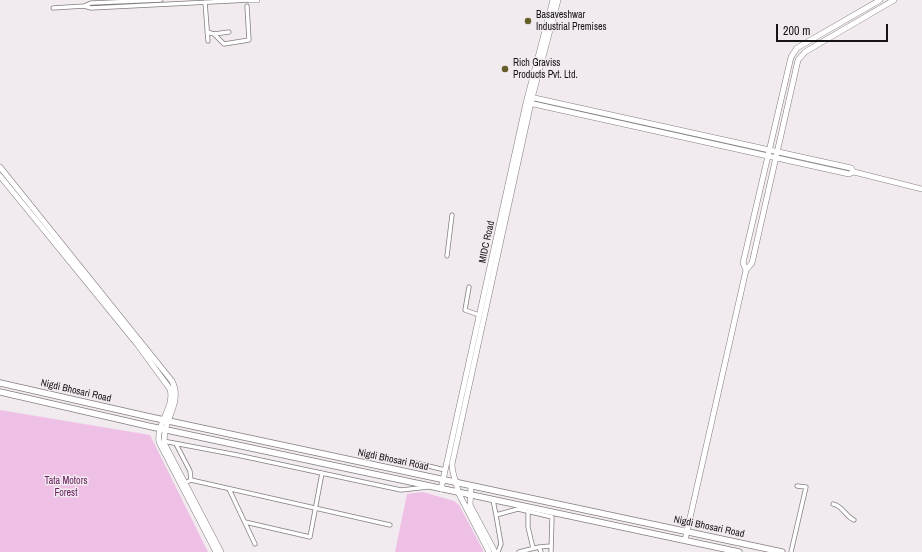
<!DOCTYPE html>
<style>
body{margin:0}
#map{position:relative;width:922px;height:552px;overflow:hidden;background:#f1eaef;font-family:"Archivo Narrow",sans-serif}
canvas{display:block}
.scale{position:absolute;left:776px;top:24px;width:112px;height:18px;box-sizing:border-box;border:2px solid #171416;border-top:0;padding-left:5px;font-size:12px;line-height:14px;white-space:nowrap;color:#171416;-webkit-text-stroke:3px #f1eaef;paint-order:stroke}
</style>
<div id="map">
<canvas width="922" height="552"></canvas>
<div class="scale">200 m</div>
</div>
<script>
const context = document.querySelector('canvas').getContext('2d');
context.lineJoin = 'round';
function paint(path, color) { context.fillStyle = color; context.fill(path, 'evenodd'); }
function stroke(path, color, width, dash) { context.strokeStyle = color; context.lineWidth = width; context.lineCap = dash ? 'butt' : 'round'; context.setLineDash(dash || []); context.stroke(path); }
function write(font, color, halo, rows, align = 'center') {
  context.font = font + ' "Archivo Narrow",sans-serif'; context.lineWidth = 3; context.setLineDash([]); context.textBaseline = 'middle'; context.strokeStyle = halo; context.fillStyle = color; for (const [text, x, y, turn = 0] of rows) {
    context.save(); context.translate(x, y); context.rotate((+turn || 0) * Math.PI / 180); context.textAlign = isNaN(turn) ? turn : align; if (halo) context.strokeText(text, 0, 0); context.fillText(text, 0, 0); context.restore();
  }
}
const green = new Path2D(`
 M0,410l150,25 58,117h-208z
 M423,492l31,9 5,4 25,47h-89l12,-58z`);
const street = new Path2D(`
 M205,2l3,39
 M84,6l7,2 159,-8
 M53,8l31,-2 7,-3 70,-3
 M207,32l7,2 15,-2
 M214,34l10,10 25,-4 -2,-34
 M447,256l5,-41
 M469,287l-4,23 14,5
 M163,441l74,14 164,35 27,-3
 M176,444l14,27 1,9
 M416,463l29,7
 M183,484l8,-4 199,45
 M229,489l26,55
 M493,500l3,15
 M833,504c10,2 12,12 21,16
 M518,509l34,8 -1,35
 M528,512v15l5,21
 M245,522l65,15 12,-64
 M539,547l11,-1
 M498,552l3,-8 -5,-29 22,-6
 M519,552l20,-5 2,5
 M791,552l15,-65 -9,-1`);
const secondary = new Path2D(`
 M250,0h7
 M530,97l321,71 3,4
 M529,103l320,71 5,-2 68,17
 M0,167l172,214c12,23 -12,41 -7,64l56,107
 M0,176l137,168 33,45c5,19 -14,34 -11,53l57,110
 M746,270l-3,-7 48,-206 6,-9 83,-48
 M471,486l-1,19 25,47
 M441,489l85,-386 27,-103
 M685,540l61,-270 6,-7 46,-203 7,-8 89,-52
 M489,552l-31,-60c-1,-10 -6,-17 -6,-28l80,-366 26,-98`);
const primary = new Path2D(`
 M0,383l150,34 632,135
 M0,392l148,34 591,126`);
const markers = [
 [528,21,4,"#675d29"],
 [505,69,4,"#675d29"]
];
const poiNames = [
 ["Basaveshwar",536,15],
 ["Industrial Premises",536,27],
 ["Rich Graviss",513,63],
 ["Products Pvt. Ltd.",513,75]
];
const streetNames = [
 ["MIDC Road",487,242,-78],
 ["Nigdi Bhosari Road",76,391,13],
 ["Nigdi Bhosari Road",393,460,12],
 ["Nigdi Bhosari Road",709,527,12]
];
const parkNames = [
 ["Tata Motors",66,481],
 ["Forest",66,493]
];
paint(green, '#efc0e5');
stroke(street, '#837d82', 5);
stroke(secondary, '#837d82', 6);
stroke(primary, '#837d82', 7);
stroke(street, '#fff', 3.5);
stroke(secondary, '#fff', 5);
stroke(primary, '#fff', 5.5);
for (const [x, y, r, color] of markers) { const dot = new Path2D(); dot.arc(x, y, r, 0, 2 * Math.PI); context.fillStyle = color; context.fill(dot); stroke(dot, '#f1eaef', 1.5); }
write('10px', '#171416', '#f1eaef', poiNames, 'left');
write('10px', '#171416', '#f1eaef', streetNames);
write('10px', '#6b2260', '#f1eaef', parkNames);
</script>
